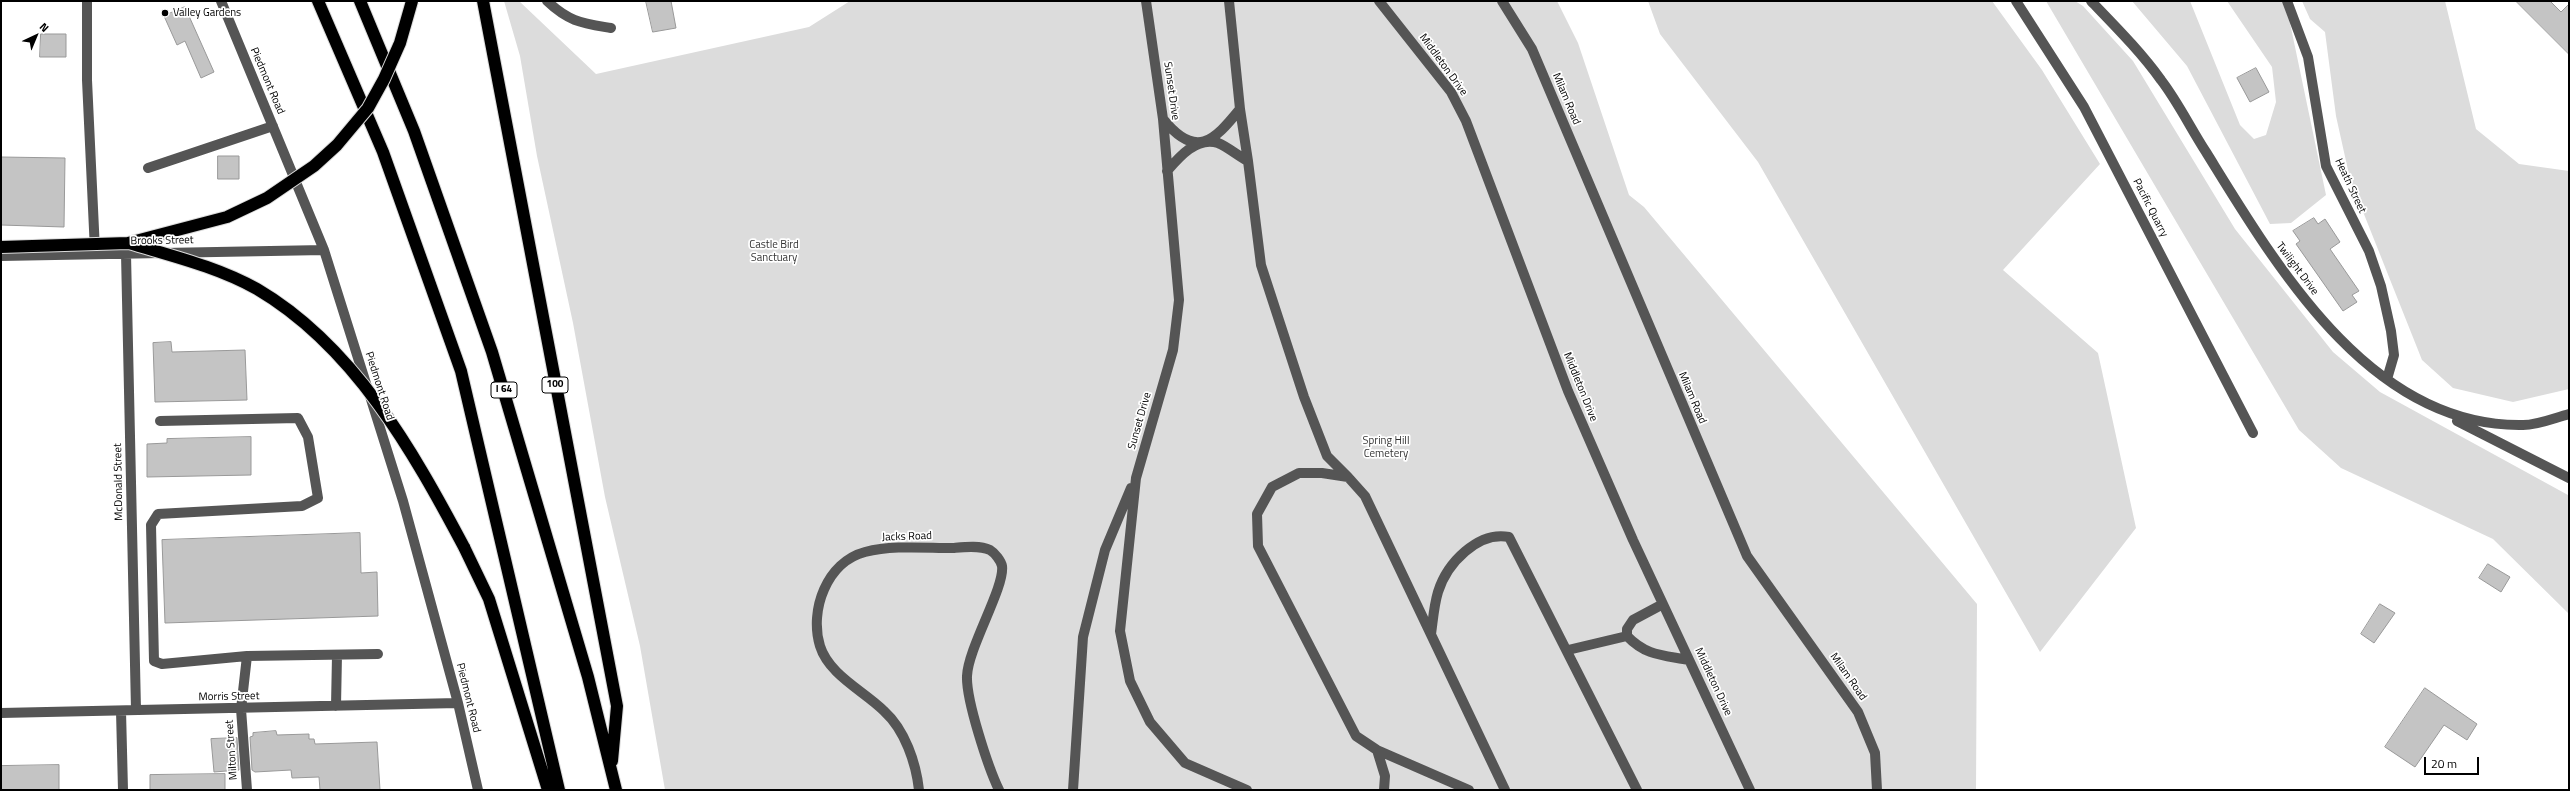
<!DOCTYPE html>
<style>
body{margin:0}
#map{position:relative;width:2570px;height:791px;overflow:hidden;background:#fff;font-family:"Titillium Web",sans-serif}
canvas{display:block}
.frame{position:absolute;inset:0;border:2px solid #000;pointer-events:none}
.north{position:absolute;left:16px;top:16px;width:40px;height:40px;-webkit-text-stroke:3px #fff;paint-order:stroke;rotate:44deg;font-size:11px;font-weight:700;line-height:16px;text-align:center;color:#000}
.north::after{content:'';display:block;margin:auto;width:14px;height:18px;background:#000;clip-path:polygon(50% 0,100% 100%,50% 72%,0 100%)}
.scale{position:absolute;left:2424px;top:757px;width:55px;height:18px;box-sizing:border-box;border:2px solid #000;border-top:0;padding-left:5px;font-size:12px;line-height:14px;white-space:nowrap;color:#000;-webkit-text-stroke:3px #fff;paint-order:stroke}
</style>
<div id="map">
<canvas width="2570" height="791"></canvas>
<div class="frame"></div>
<div class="north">N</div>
<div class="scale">20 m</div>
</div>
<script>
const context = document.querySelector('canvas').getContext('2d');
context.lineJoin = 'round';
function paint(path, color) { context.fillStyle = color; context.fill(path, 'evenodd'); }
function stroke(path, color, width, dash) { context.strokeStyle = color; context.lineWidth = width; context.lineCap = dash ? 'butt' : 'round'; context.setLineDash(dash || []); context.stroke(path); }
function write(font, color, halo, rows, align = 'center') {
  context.font = font + ' "Titillium Web",sans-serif'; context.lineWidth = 3.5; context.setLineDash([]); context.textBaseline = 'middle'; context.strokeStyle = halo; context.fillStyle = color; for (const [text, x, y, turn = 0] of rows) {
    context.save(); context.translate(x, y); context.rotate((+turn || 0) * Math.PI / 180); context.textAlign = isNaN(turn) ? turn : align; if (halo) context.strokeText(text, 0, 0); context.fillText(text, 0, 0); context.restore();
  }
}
const green = new Path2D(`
 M504,1h15l77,73 213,-47 41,-26h707l21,42 51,152 15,12 333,397 -1,186h-1311l-25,-144 -35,-149 -32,-174 -36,-167 -17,-100z
 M1648,1h344l50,69 58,94 -97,106 95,83 38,175 -96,124 -282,-490 -98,-128z
 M2046,1h29l8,5 50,55 102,168 98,123 47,40 188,103 1,119 -76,-75 -152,-71 -42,-38z
 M2132,1h58l50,124 14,14 12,-4 10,-33 -4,-35 -45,-66h55l8,22 36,172 -35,28 -21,1 -83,-158z
 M2302,1h143l31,128 43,35 50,7v218l-56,13 -60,-14 -31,-28 -72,-181 -14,-63 -11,-84 -15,-13z`);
const building = new Path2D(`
 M646,1h25l5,27 -23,4z
 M2516,1h34l11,11 8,-8v50z
 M185,7l29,65 -13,6 -16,-37 -8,4 -13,-29z
 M41,34h25v23h-26z
 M2256,68l13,24 -19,10 -13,-24z
 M218,156h21v23h-21z
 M1,157l64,1 -1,69 -63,-2z
 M2314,218l4,6 7,-5 15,23 -10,7 29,42 -7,4 5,7 -14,9 -47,-67 4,-3 -7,-10z
 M171,342l1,10 73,-2 2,50 -92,2 -2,-59z
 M251,437v38l-104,2v-33l20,-1v-4z
 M360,533l1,40 16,-1 1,44 -213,7 -3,-83z
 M2488,564l22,13 -9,15 -22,-14z
 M2380,604l15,9 -21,30 -13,-9z
 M2425,688l52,36 -10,16 -23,-15 -29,42 -30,-20z
 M276,731l1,4 32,-1v5h5l1,5 62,-2 3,48h-60l-1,-13 -27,1 -1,-8 -36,2 -3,-2 -2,-33 3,-1v-3z
 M237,738l2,32 -25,2 -3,-33z
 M59,765v25h-58v-24z
 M225,774v16h-75v-15z`);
const minor = new Path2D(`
 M87,1v79l8,171
 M221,1l103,249 79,251 55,202 20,87
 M547,1c22,21 35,22 64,27
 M1146,1l17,118 16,181 -6,50 -37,128 -16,153 10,50 20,41 35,41 62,27
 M1379,1l72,91 15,29 102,270 65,149 117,250
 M1502,1l30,48 215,507 111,156 17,41 2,37
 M2016,1l68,106 169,326
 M2091,1c24,25 50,51 70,79 17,22 30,49 45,72 70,113 164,276 317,273 15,0 31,-7 46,-11
 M2287,1l21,56 18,109 43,85 12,35 10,45 3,24 -7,24
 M1240,109l8,52
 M1163,119c33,41 51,22 77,-10l-11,-108
 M148,168l125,-42
 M1167,171c12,-14 30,-35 51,-28 10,4 20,13 30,18l13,104 43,132 23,59 21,21
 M126,254l10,456
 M1,256l323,-6
 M160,421l138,-3 10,19 10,61 -16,8 -144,8 -7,11 3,136 8,3 85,-8 -6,53 6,81
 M2457,421l112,57
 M1663,604l-30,16 -6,9v7c19,20 36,19 62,24
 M1431,634c2,-14 3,-29 7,-42 9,-29 40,-61 71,-55l128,253
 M1568,650l59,-14
 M247,656l131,-2
 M336,706l1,-51
 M121,711l2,79
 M1,713l457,-10
 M1377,750l8,26 -1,14
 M919,790c-3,-27 -14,-60 -35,-79 -20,-20 -55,-36 -64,-65 -11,-36 7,-84 45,-94 28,-7 59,-4 88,-4 11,-1 27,-3 37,2 5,3 11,11 12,16 3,21 -34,82 -35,110 -1,24 21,91 32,114
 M1073,790l10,-153 22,-87 26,-62
 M1469,790l-92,-40 -21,-14 -98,-190 -1,-32 15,-27 27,-14h23l26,4 17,19 140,294`);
const highway = new Path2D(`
 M318,1l65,151 78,219 98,419
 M360,1l54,130 78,221 96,325 28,113
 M483,1l134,705 -5,55
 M464,547l25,52 59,191`);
const highwayBridge = new Path2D(`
 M129,243c43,13 89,24 128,46 97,57 156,162 207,258
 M1,247l127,-4 99,-26 40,-19 47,-32 23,-21 31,-37 16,-29 16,-36 12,-42`);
const markers = [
 [165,13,4,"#000"]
];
const shields = [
 [555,385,26],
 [504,390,26]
];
const shieldNames = [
 ["100",555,385],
 ["I 64",504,390]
];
const poiNames = [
 ["Valley Gardens",173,13]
];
const streetNames = [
 ["Middleton Drive",1443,65,54],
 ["Piedmont Road",267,81,67],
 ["Sunset Drive",1171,91,82],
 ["Milam Road",1566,99,67],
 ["Heath Street",2350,186,65],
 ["Pacific Quarry",2150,208,63],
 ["Brooks Street",162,241,-1],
 ["Twilight Drive",2297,269,53],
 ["Piedmont Road",379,386,72],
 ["Middleton Drive",1580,387,68],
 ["Milam Road",1692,398,67],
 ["Sunset Drive",1140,421,-74],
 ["McDonald Street",119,482,-91],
 ["Jacks Road",907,537,-2],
 ["Milam Road",1848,677,55],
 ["Middleton Drive",1713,682,65],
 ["Morris Street",229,697,-1],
 ["Piedmont Road",468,698,76],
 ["Milton Street",232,750,-94]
];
const parkNames = [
 ["Castle Bird",774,245],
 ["Sanctuary",774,258],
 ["Spring Hill",1386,441],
 ["Cemetery",1386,454]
];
paint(green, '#dcdcdc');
paint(building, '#c4c4c4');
stroke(building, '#999', 1);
stroke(highway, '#dbdbdb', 14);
stroke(minor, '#555', 10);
stroke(highway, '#000', 12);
stroke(highwayBridge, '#dbdbdb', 14, []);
stroke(highwayBridge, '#000', 12);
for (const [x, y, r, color] of markers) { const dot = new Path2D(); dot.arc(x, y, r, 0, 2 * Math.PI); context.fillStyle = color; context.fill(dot); stroke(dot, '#fff', 1.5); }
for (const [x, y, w] of shields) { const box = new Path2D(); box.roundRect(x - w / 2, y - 8, w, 16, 3); context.fillStyle = '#fff'; context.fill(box); stroke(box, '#000', 1); }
write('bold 10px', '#000', null, shieldNames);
write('11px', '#000', '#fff', poiNames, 'left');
write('11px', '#000', '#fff', streetNames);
write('11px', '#333', '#fff', parkNames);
</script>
